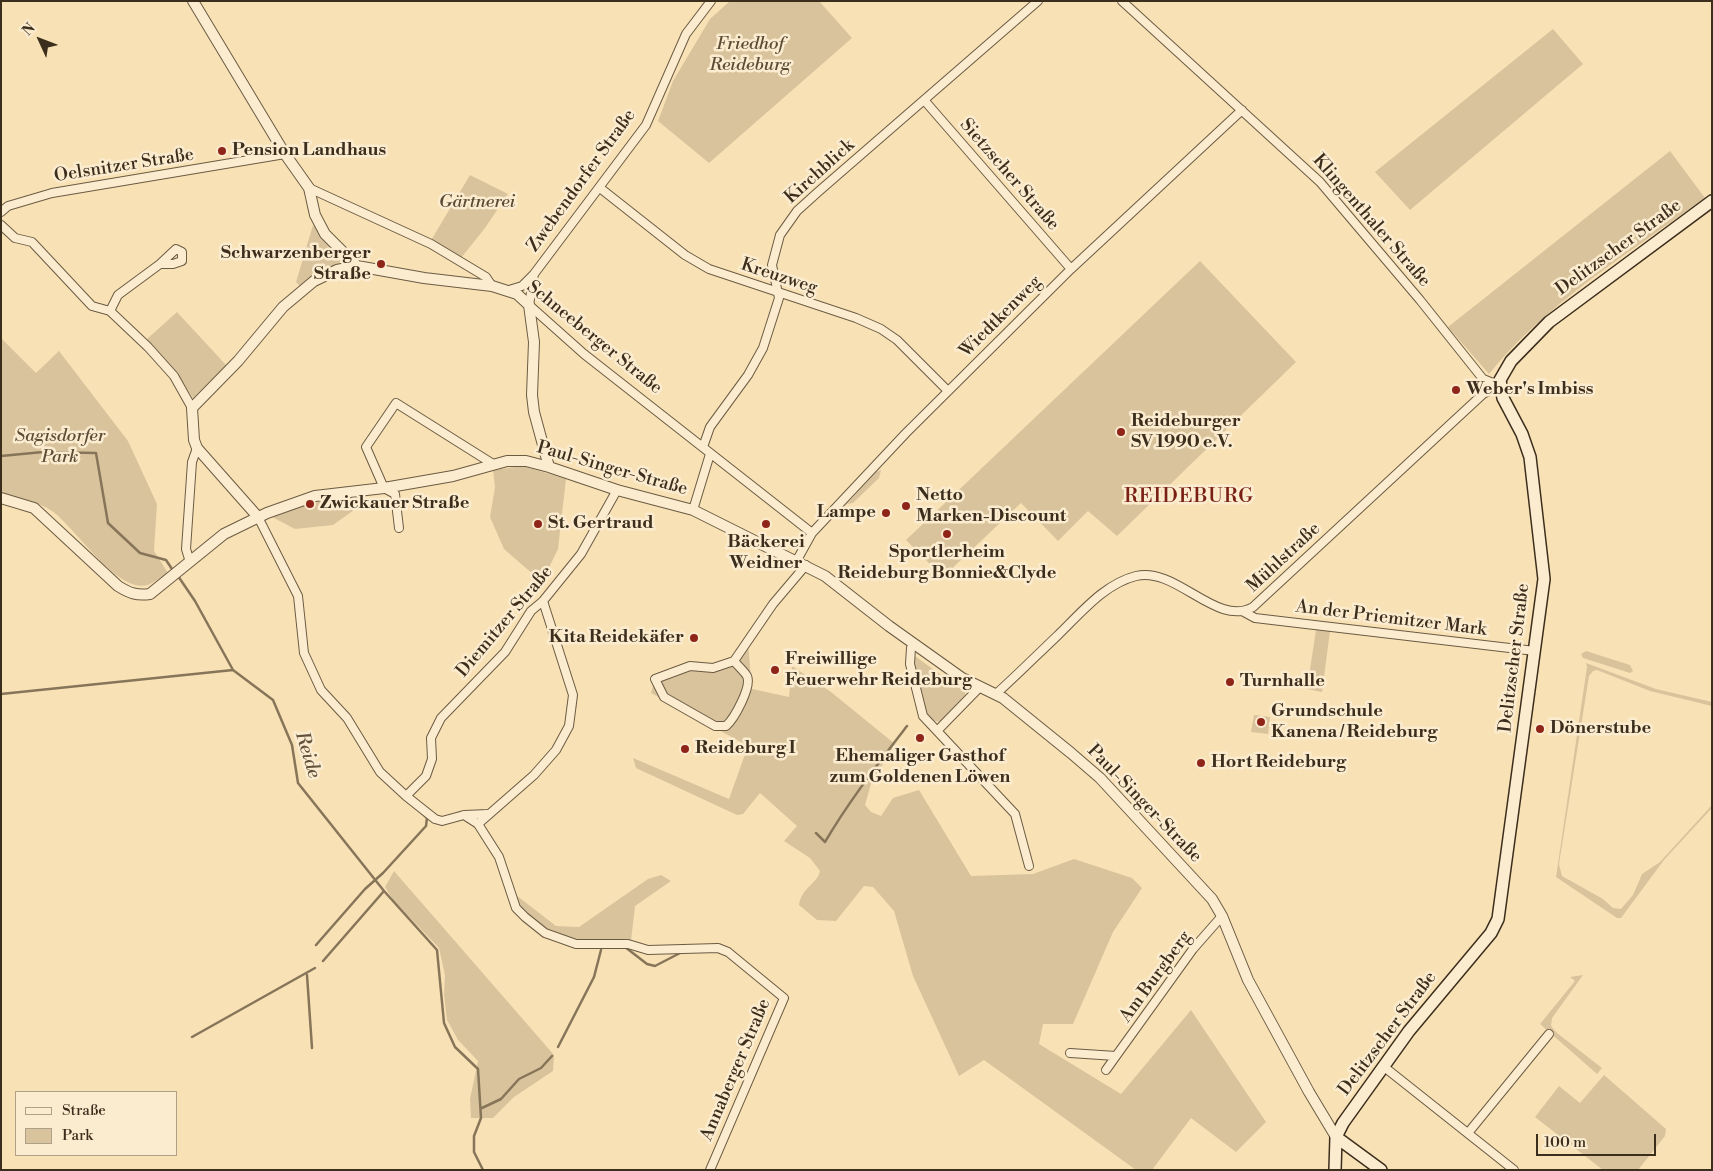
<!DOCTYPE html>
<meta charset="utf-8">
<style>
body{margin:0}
#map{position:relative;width:1713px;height:1171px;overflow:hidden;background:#f9e1b6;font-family:"Libre Bodoni",serif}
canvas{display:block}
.frame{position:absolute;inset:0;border:2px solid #3c2e1c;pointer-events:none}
.legend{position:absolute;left:15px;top:1091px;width:162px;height:65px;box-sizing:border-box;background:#fbecd0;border:1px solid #afa088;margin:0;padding:6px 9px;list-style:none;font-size:15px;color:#3c2e1c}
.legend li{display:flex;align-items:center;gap:10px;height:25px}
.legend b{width:25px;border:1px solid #afa088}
.north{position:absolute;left:15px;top:15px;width:50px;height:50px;-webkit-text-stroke:4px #fbecd0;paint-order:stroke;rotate:313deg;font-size:14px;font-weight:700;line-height:20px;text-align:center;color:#3c2e1c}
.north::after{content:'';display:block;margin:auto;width:18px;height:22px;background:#3c2e1c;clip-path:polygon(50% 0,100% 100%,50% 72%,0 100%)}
.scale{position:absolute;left:1536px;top:1134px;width:120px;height:22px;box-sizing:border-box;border:2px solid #3c2e1c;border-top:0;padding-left:6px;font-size:15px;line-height:18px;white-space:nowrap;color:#3c2e1c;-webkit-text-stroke:4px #fbecd0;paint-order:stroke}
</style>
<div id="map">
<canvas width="1713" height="1171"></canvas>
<div class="frame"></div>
<ul class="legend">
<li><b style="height:6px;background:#fbecd0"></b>Straße</li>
<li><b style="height:14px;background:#d9c39c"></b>Park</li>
</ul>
<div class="north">N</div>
<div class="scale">100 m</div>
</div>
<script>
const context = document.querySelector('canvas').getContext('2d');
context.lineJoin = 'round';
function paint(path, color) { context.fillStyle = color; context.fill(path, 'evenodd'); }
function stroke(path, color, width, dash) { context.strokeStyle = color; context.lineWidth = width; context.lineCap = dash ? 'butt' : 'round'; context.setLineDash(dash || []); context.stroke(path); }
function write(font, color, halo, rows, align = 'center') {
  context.font = font + ' "Libre Bodoni",serif'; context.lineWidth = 5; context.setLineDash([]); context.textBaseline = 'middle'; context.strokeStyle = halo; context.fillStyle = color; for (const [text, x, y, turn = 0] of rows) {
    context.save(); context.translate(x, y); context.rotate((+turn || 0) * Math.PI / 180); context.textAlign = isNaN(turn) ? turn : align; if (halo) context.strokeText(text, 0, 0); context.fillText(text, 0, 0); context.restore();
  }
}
const green = new Path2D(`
 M730,1h89l33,37 -143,125 -51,-42 15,-40 37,-62z
 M1553,29l30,35 -173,146 -35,-38z
 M1670,151l35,47c-74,54 -158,104 -216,176l-41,-47z
 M470,175l38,19 -23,34 -24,30 -31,-16z
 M313,225l5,4 10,15 14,13 -4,9 -37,21 -5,-5z
 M1200,261l96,101 -179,174 -29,-25 -30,30 -37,-38 -78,74 -37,-37z
 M177,312l49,53 -33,33 -14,-21 -32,-38z
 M1,338l35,35 23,-22 69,90 29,63 -3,47 14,22c-6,3 -13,9 -20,12 -31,9 -73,-58 -96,-74 -15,-10 -34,-13 -51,-18z
 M523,466l43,13 -8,70 -16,33 -38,-33 -14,-32 5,-30 -2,-17z
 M881,470l-2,8 -26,25 -6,1 29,-32z
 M365,493l-11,17 -21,15 -38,4 -23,-12 4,-7z
 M1316,630l14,1 -8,61 -15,-3z
 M748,644l4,45 37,8 3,-31 39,26 64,52 -24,40 -6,21 6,7 10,4 12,-18 26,-8 52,86 62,-2 41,-15 58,19 10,10 -29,44 -40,92h-30l-4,20 82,50 70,-84 75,112 -30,30 -45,-34 -39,52h-16l-152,-110 -25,16 -46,-100 -19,-65 -21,-24 -9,-1 -28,35 -19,-1 -18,-15c2,-17 19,-22 21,-34l-10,-13 -26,-17 13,-15 -37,-33 -17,21 -6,1 -101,-47 -3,-10 96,41 19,-53 -97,-53 4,-14 35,-13 41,1z
 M1586,651l44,14 3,6 -3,2 -47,-15 -2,-4z
 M912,654l53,38v3l-25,27c-26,-3 -25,-48 -28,-68z
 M1586,663l70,26 56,13v4l-62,-15 -53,-21 -4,1 -4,5 -30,188 3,12 41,23 10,9 8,1 12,-14 9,-21 18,-12 52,-57v3l-48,52 -43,58h-4l-61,-41 31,-210z
 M1254,715l16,2 -2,17 -17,-2z
 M394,871l160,184 -1,16 -39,26 -21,21h-22l-1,-19 8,-38 -20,-21 -11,-20 -3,-25 1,-20 -6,-27 -46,-48 -8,-13z
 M661,875l10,6 -36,25 -4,35c-17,0 -38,3 -55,0 -23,-5 -55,-22 -60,-46l40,31 23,1 69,-48z
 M1583,975l-31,43 -1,8 6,7 45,35 -5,6 -57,-50 35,-43 -5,-4z
 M1604,1075l62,54 -1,7 -27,34h-35l-68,-53 24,-31 21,17z`);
const stream = new Path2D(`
 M1,456l42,-4 53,1 12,70 32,30 26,7 8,12
 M178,576l17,25 38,69 40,30 19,45 6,38 86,108 53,59 7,73 11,24 23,22 3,49 -7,18v16l9,18
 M1,694l232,-24
 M816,833l9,9c24,-41 53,-78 82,-116
 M316,945l49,-56 18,-16 43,-47 1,-8 -5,-5
 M625,947l22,17 8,2 27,-14
 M323,961l61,-70
 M307,975l5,73
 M192,1037l123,-69
 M558,1047l36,-70 7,-27
 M482,1108l19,-9 18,-20 22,-11 11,-12`);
const minor = new Path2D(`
 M1122,1l198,181 100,118 63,79 15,6
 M924,100l147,169
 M309,188l122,56 55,33 6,9
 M600,188l85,67 24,14 147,49 25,11 16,11 51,51
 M1,212l7,-6 44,-13 233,-39
 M1,225l14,13 17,4 60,64 18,5 38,36 26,29 18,32
 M534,274l-5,31 55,49 228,179
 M509,290l13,-4 12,-12 112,-149 40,-91 25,-33
 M110,311l8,-16 42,-31h13l9,-3v-9l-6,-3 -16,15
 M703,447l7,-20 38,-52 15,-27 16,-50 -7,-33 8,-30 17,-24 21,-19 220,-191
 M693,510l17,-56
 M258,517l40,79 6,57 17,37 26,28 33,54 26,24 29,23 7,2 22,-6 14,9 21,33 17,51 9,9 20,16 31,11h52l20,6 70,-2 10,4 56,46 -74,172
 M399,528l-4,-34 -11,-6 -18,-41 30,-44 97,61
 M797,560l15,-27 94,-100 165,-164 171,-159
 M190,562l-4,-13 6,-87 5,-14
 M1244,612l11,6 280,33
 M914,644l-3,4 -1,16 13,52 92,98 14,52
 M734,661c4,5 10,10 13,15 5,11 -13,43 -21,50h-11l-51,-29 -9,-18 35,-13 23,2 21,-7 39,-57 33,-39
 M996,694c21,-19 41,-39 61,-58 24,-23 47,-52 79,-60 40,-10 81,52 117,31l230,-213 17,-9
 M937,731l42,-43
 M406,796l20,-20 6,-17 -1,-21 10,-20 64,-66 26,-41 12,-10 38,-47 36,-64
 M464,815l24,-1
 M478,824l56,-49 22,-25 13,-24 4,-31 -30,-94
 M1070,1053l46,3 77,-107 29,-33
 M1383,1066l131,104
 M1106,1070l10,-14
 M1468,1133l81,-99`);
const tertiary = new Path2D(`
 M193,1l92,153 24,34 6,27 10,19 32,32
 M1,498l33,10 84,78c11,7 19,10 32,8l74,-60 43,-21 48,-17 69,-8 69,-12 54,-15h19l23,6 68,23 76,20 132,66 64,50 73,52 41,20 68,55 29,25 112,121 10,17 26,64 61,112 27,45
 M258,517l-61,-69 -3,-8 -2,-32 46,-47 45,-54 31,-26 23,-11 20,-4 67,12 68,8 25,8 12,11 5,37 -2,53 2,17 15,55`);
const secondary = new Path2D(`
 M1336,1137l45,33
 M1335,1170l1,-33 7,-14 66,-92 82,-98 7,-14 46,-340 -14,-122 -8,-23 -19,-36 -3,-18 11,-19 38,-39 163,-121`);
const markers = [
 [222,151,5,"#8f2418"],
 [381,264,5,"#8f2418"],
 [1456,390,5,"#8f2418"],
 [1121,432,5,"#8f2418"],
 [310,504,5,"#8f2418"],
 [906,506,5,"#8f2418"],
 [886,513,5,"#8f2418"],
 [538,524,5,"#8f2418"],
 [766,524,5,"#8f2418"],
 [947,534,5,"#8f2418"],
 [694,638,5,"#8f2418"],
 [775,670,5,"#8f2418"],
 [1230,682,5,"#8f2418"],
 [1261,722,5,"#8f2418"],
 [1540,729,5,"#8f2418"],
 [920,738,5,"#8f2418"],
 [685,749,5,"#8f2418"],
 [1201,763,5,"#8f2418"]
];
const parkNames = [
 ["Friedhof",750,45],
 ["Reideburg",750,66],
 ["Gärtnerei",477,203],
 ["Sagisdorfer",60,437],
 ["Park",60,458]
];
const poiNames = [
 ["Pension Landhaus",232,151],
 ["Schwarzenberger",371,254,"right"],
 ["Straße",371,275,"right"],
 ["Weber's Imbiss",1466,390],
 ["Reideburger",1131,422],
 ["SV 1990 e.V.",1131,443],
 ["Netto",916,496],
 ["Marken-Discount",916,517],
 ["Zwickauer Straße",320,504],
 ["Lampe",876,513,"right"],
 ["St. Gertraud",548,524],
 ["Bäckerei",766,543,"center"],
 ["Weidner",766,564,"center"],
 ["Sportlerheim",947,553,"center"],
 ["Reideburg Bonnie&Clyde",947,574,"center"],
 ["Kita Reidekäfer",684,638,"right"],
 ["Freiwillige",785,660],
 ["Feuerwehr Reideburg",785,681],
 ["Turnhalle",1240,682],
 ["Grundschule",1271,712],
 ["Kanena / Reideburg",1271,733],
 ["Dönerstube",1550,729],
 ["Reideburg I",695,749],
 ["Ehemaliger Gasthof",920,757,"center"],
 ["zum Goldenen Löwen",920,778,"center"],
 ["Hort Reideburg",1211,763]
];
const streetNames = [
 ["Oelsnitzer Straße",124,166,-9],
 ["Kirchblick",820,172,-42],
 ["Sietzscher Straße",1009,175,49],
 ["Zwebendorfer Straße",582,181,-54],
 ["Klingenthaler Straße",1371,221,49],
 ["Delitzscher Straße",1619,248,-36],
 ["Kreuzweg",779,277,18],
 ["Wiedtkenweg",1001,317,-45],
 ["Schneeberger Straße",594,338,39],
 ["Paul-Singer-Straße",612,469,16],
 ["Mühlstraße",1284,558,-43],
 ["An der Priemitzer Mark",1391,619,7],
 ["Diemitzer Straße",505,622,-50],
 ["Delitzscher Straße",1515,658,-83],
 ["Paul-Singer-Straße",1144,804,46],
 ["Am Burgberg",1156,977,-54],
 ["Delitzscher Straße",1388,1034,-53],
 ["Annaberger Straße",736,1070,-67]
];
const waterNames = [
 ["Reide",307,755,73]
];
const quarterNames = [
 ["REIDEBURG",1189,497]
];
paint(green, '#d9c39c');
stroke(stream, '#877559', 2.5);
stroke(minor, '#6b5b42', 10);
stroke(tertiary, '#6b5b42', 12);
stroke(secondary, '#3c2e1c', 14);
stroke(minor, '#fbecd0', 8);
stroke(tertiary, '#fbecd0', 10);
stroke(secondary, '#fbecd0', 11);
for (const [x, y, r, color] of markers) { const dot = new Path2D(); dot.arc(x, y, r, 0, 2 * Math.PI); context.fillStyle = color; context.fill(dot); stroke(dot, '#fbecd0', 2); }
write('italic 18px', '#5b4c36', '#fbecd0', parkNames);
write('bold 18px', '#3c2e1c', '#fbecd0', poiNames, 'left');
write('18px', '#3c2e1c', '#fbecd0', streetNames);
write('italic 19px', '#62513b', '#fbecd0', waterNames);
context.letterSpacing = '1px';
write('20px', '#7a1f14', '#fbecd0', quarterNames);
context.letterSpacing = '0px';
</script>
